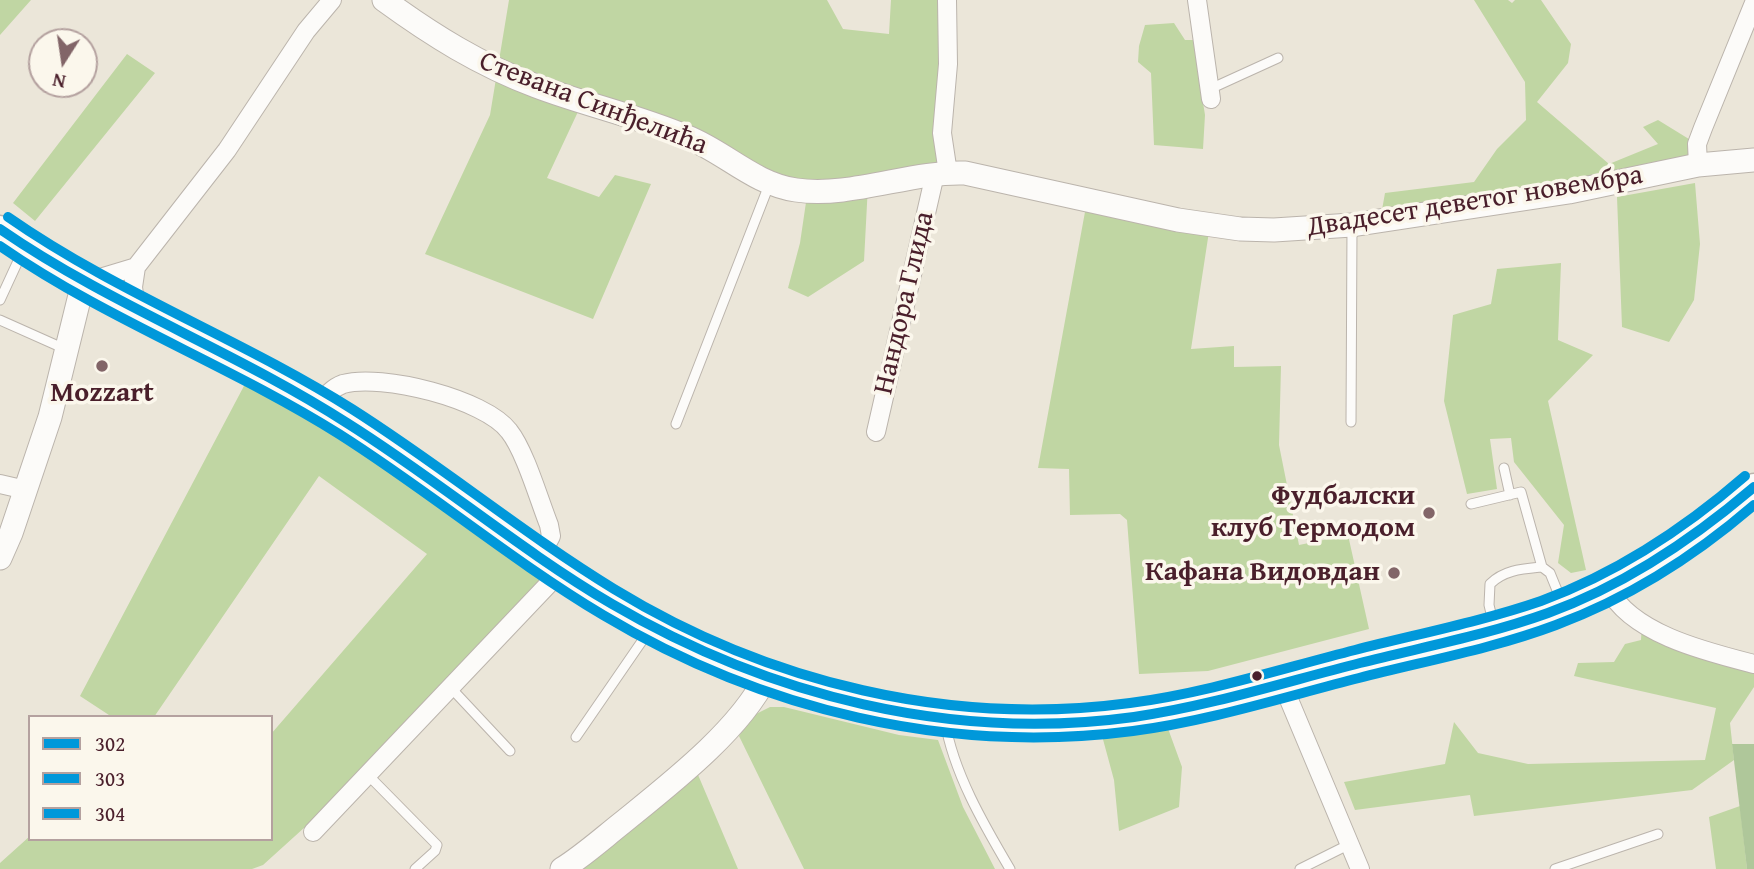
<!DOCTYPE html>
<meta charset="utf-8">
<style>
body{margin:0}
#map{position:relative;width:1754px;height:869px;overflow:hidden;background:#ebe6d9;font-family:"Gentium Book Plus",serif}
canvas{display:block}
.legend{position:absolute;left:28px;top:715px;width:245px;height:126px;box-sizing:border-box;background:#fbf7ec;border:2px solid #b4a19f;margin:0;padding:9px 12px;list-style:none;font-size:21px;color:#4a1f2b}
.legend li{display:flex;align-items:center;gap:14px;height:35px}
.legend b{width:35px;border:2px solid #b4a19f}
.north{position:absolute;left:28px;top:28px;width:70px;height:70px;box-sizing:border-box;background:#fbf7ec;border:2px solid #b4a19f;border-radius:50%;rotate:192deg;font-size:19px;font-weight:700;line-height:28px;text-align:center;color:#4a1f2b}
.north::after{content:'';display:block;margin:auto;width:24px;height:32px;background:#826568;clip-path:polygon(50% 0,100% 100%,50% 72%,0 100%)}
</style>
<div id="map">
<canvas width="1754" height="869"></canvas>
<ul class="legend">
<li><b style="height:9px;background:#0098da"></b>302</li>
<li><b style="height:9px;background:#0098da"></b>303</li>
<li><b style="height:9px;background:#0098da"></b>304</li>
</ul>
<div class="north">N</div>
</div>
<script>
const context = document.querySelector('canvas').getContext('2d');
context.lineJoin = 'round';
function paint(path, color) { context.fillStyle = color; context.fill(path, 'evenodd'); }
function stroke(path, color, width, dash) { context.strokeStyle = color; context.lineWidth = width; context.lineCap = dash ? 'butt' : 'round'; context.setLineDash(dash || []); context.stroke(path); }
function write(font, color, halo, rows, align = 'center') {
  context.font = font + ' "Gentium Book Plus",serif'; context.lineWidth = 7; context.setLineDash([]); context.textBaseline = 'middle'; context.strokeStyle = halo; context.fillStyle = color; for (const [text, x, y, turn = 0] of rows) {
    context.save(); context.translate(x, y); context.rotate((+turn || 0) * Math.PI / 180); context.textAlign = isNaN(turn) ? turn : align; if (halo) context.strokeText(text, 0, 0); context.fillText(text, 0, 0); context.restore();
  }
}
const green = new Path2D(`
 M0,0h31l-31,35z
 M509,0h318l16,29 46,5 2,-34h56l1,173 -80,12 -4,76 -56,36 -20,-9 12,-45 9,-61 -24,-3 -202,-78 -36,77 52,19 16,-22 36,9 -58,135 -168,-65 65,-139z
 M1474,0h34l4,3 3,-3h26l30,44 -3,19 -31,39 72,62 49,-20 -15,-17 15,-7 39,24v12l-317,65 5,-28 89,-11 23,-33 29,-29 -1,-38z
 M1174,23l11,17h8l12,75 -2,34 -49,-4 -3,-72 -13,-11 1,-16 6,-21z
 M127,54l28,19 -120,148 -22,-18z
 M1695,183l5,61 -6,56 -25,42 -47,-15 -5,-130z
 M1087,201l123,24 -19,124 43,-3v21l47,-1 -2,79 20,100 49,-10 21,94 -161,42 -69,3 -12,-154 -7,-6 -50,1 -1,-46 -31,-1z
 M1561,263l-3,77 35,15 -45,46 38,169 -15,3 -13,-10 6,-38 -50,-63 -3,-24 -21,1 7,50 -30,5 -23,-93 9,-86 38,-11 6,-35z
 M254,367l307,204 -248,261 -8,-5 -42,38 -11,4h-252v-6l30,-27v3h241v-105l156,-180 -108,-78 -165,241h-42l-32,-21z
 M1642,622l112,42v23l-24,36 4,37 -42,30 -218,26 -4,-21 -115,15 -11,-28 101,-18 9,-42 24,31 50,11 177,-4 11,-52 -142,-32 4,-13 36,-1 11,-18 16,-4z
 M770,707h14l115,28 39,5 25,67 32,62h-191l-65,-133 13,-20z
 M1166,723l16,44 -3,40 -60,24 -5,-51 -13,-48z
 M693,763l45,106h-183z
 M1740,806l7,63h-31l-7,-52z`);
const forest = new Path2D(`
 M1732,744h22v125h-7z`);
const service = new Path2D(`
 M1210,89l68,-31
 M0,300l24,-52
 M0,320l65,29
 M1351,422l1,-195
 M676,424l93,-239
 M1504,468l6,27
 M1471,504l50,-12 21,75
 M1494,626l-5,-21 1,-21c14,-14 32,-15 52,-17l8,6 13,32
 M451,688l59,63
 M945,721c8,51 39,104 65,148
 M576,737l75,-109
 M367,774l70,71 -2,6 -20,18
 M1300,869l50,-25
 M1555,869l103,-35`);
const minor = new Path2D(`
 M947,0l1,64 -6,69 6,40
 M1197,0l14,99
 M1698,165l-1,-21 6,-16 51,-125
 M83,283l53,-16
 M136,309l-3,-22 3,-20 91,-117 79,-119 26,-31
 M319,405c7,-9 13,-17 24,-21 38,-11 142,15 166,47 16,20 30,69 40,94l2,11 -11,21
 M876,432l59,-258
 M0,484l26,6
 M1608,588c23,46 99,64 146,76
 M1282,683l78,186
 M313,832l248,-261`);
const tertiary = new Path2D(`
 M384,0c48,35 96,65 152,86 50,19 102,30 151,51 38,15 67,47 109,53 55,8 115,-19 169,-17l213,47 62,9 34,1 78,-5 217,-33 129,-27 56,-5
 M0,558l11,-25 39,-116 33,-134
 M562,869c21,-13 41,-31 60,-46 48,-39 117,-92 144,-146`);
const secondary = new Path2D(`
 M0,229c96,72 212,110 314,173 103,62 195,140 298,202 152,92 343,141 521,113 77,-12 152,-35 227,-54 63,-16 127,-28 188,-50 77,-28 145,-72 206,-126`);
const bus1 = new Path2D(`
 M0,229c110,76 235,122 347,194 91,57 173,127 265,181 157,92 340,138 522,113 76,-11 151,-35 226,-54 63,-16 127,-28 188,-50 77,-28 144,-73 206,-126`);
const bus2 = new Path2D(`
 M0,246c107,74 229,119 339,188 90,57 172,126 264,181 159,95 345,140 530,116 76,-10 151,-34 226,-53 66,-17 133,-29 197,-53 73,-27 139,-69 198,-120`);
const bus3 = new Path2D(`
 M8,217c109,76 233,122 344,192 90,57 172,125 262,180 154,94 337,138 516,114 76,-10 150,-34 225,-53 62,-16 125,-28 186,-49 76,-28 143,-72 204,-125`);
const markers = [
 [102,366,7,"#826568"],
 [1429,513,7,"#826568"],
 [1394,573,7,"#826568"],
 [1257,676,6,"#4a1f2b"]
];
const streetNames = [
 ["Стевана Синђелића",593,104,21],
 ["Двадесет деветог новембра",1475,202,-9],
 ["Нандора Глида",905,303,-77]
];
const poiNames = [
 ["Mozzart",102,394,"center"],
 ["Фудбалски",1415,497],
 ["клуб Термодом",1415,529],
 ["Кафана Видовдан",1380,573]
];
paint(green, '#c0d6a3');
paint(forest, '#afc79a');
stroke(service, '#bbb4ac', 11);
stroke(minor, '#bbb4ac', 20);
stroke(tertiary, '#bbb4ac', 25);
stroke(secondary, '#bbb4ac', 29);
stroke(service, '#fcfbf9', 9);
stroke(minor, '#fcfbf9', 18);
stroke(tertiary, '#fcfbf9', 23);
stroke(secondary, '#fcfbf9', 26);
stroke(bus1, '#0098da', 10);
stroke(bus2, '#0098da', 10);
stroke(bus3, '#0098da', 10);
for (const [x, y, r, color] of markers) { const dot = new Path2D(); dot.arc(x, y, r, 0, 2 * Math.PI); context.fillStyle = color; context.fill(dot); stroke(dot, '#fbf7ec', 2.5); }
write('28px', '#4a1f2b', '#fbf7ec', streetNames);
write('bold 28px', '#4a1f2b', '#fbf7ec', poiNames, 'right');
</script>
